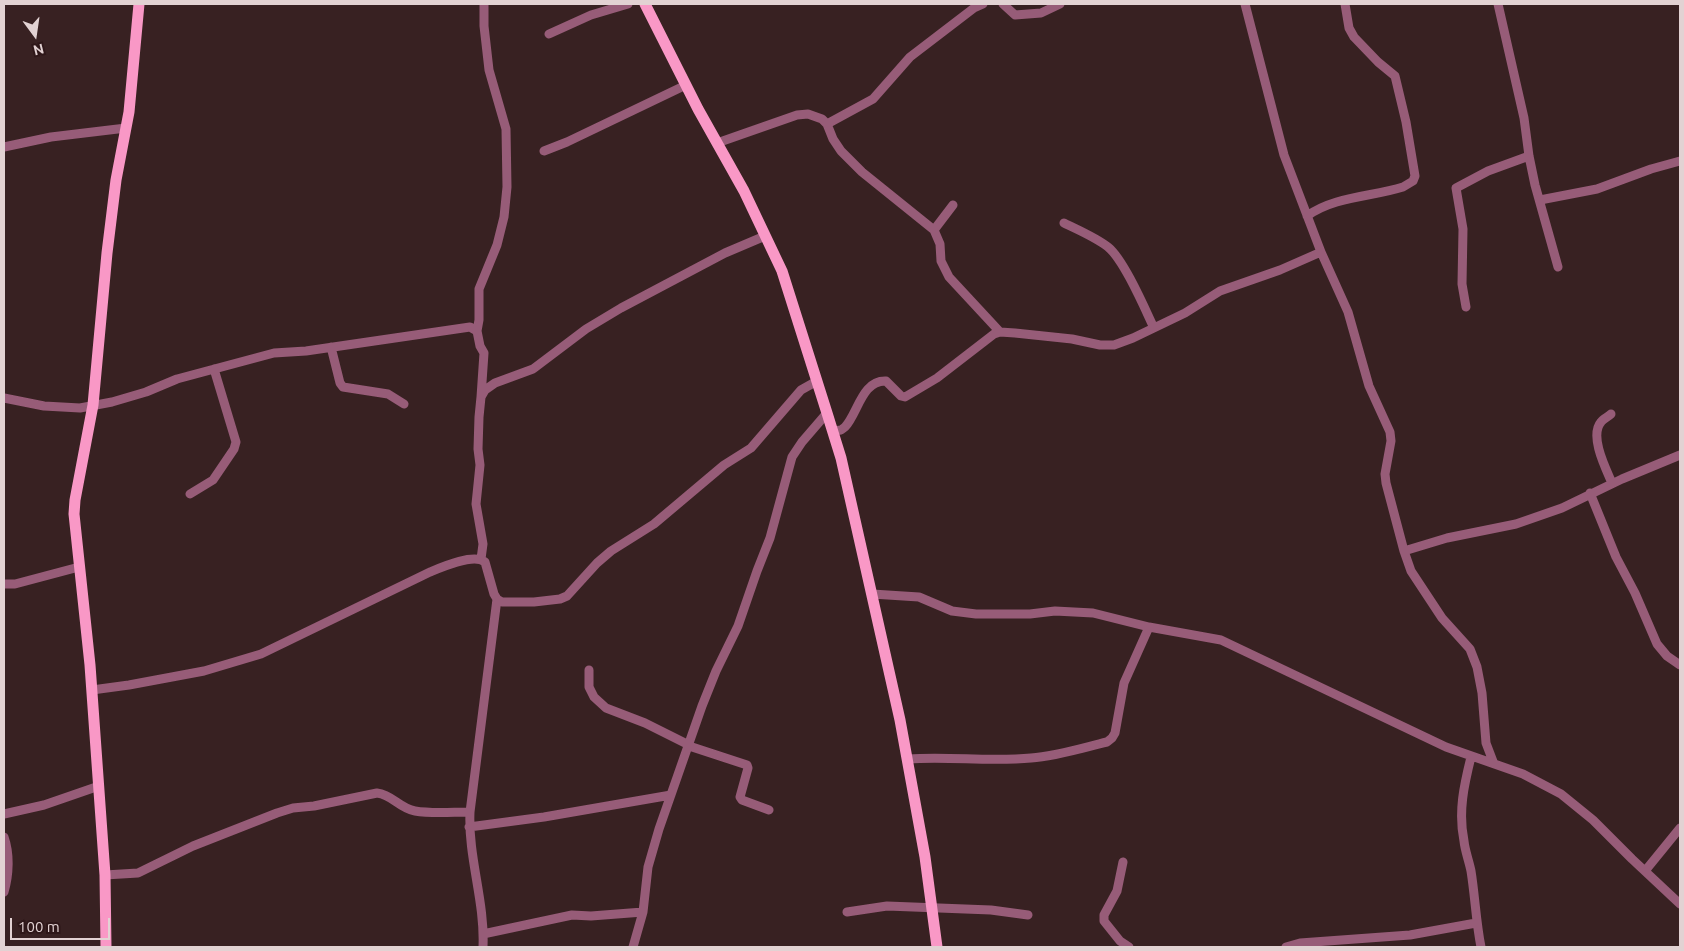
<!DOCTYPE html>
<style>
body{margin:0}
#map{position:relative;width:1684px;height:951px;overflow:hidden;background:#382122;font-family:Ubuntu,sans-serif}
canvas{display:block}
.frame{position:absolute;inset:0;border:5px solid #e2d2d3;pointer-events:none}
.north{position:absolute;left:10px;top:10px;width:50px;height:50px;-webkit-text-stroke:4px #2e1719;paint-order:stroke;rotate:166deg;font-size:14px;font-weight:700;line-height:20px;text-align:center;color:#e2d2d3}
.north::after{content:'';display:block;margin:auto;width:18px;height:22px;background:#e2d2d3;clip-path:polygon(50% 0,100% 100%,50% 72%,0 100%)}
.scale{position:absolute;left:10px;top:918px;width:100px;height:22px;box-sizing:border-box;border:2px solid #e2d2d3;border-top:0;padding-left:6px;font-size:15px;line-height:18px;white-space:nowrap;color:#e2d2d3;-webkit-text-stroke:4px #2e1719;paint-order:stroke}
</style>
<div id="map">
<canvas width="1684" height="951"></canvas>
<div class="frame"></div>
<div class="north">N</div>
<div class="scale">100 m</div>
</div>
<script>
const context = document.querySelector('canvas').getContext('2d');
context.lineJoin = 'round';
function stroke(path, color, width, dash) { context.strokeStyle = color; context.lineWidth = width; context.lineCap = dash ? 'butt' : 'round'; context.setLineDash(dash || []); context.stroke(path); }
const minor = new Path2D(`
 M1003,4l12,11 26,-2 19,-9
 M1245,4l39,151 37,97 27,60 21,74 21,46 1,9 -6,33 1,9 18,68 7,20 31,47 28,31 7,18 5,26 4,50 8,21
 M1498,4l26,114 5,38 6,29 23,82
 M549,34l42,-19 37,-11
 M827,124l46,-25 37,-42 64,-49 9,-4
 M717,143l80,-28 11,-1 14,5 5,5 6,15 8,12 21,21 72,58 6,14 1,17 8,16 51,55
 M4,147l47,-10 75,-9
 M544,151l23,-9 119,-57
 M1540,200l57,-11 54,-20 29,-8
 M1307,216c28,-20 65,-19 96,-29l10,-6 2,-5 -9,-54 -11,-46 -17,-14 -24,-25 -5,-9 -4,-24
 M1064,223c14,7 31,14 44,24 16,13 37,62 46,81
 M934,230l19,-25
 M1466,307l-4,-23 1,-55 -7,-41 32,-17 41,-15
 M477,331l2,-11v-31l18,-44 7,-28 3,-30 -1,-58 -17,-59 -5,-44v-22
 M331,347l9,36 3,4 45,7 16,10
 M4,398l40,8 36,2 32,-6 34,-10 31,-13 97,-26 32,-2 164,-24 7,4 3,15 4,7 -3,44
 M1611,414c-3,3 -8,5 -10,8 -12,14 5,47 11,61
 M833,431l8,-1 4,-3c13,-14 17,-47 41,-46l15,15 4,1 32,-19 57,-44 6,-2 15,1 57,6 28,6h14l19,-7 52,-25 35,-22 60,-21 41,-18
 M1590,493l26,64 19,36 22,51 10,12 13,9
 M190,494l23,-14 21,-31 2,-7 -22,-73
 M1404,551l43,-13 69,-14 46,-16 60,-29 58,-24
 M481,559l2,-15 -7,-40 4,-39 -2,-16 1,-32 2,-20 4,-7 10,-7 38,-14 53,-40 35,-21 104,-55 40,-17
 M4,584h11l64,-17
 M872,594l47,3 33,14 24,3h54l25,-3 38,2 56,14 72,13 225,107 77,27 38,20 32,26 39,39 48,45
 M589,670v17l5,10 12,11 39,15 44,22
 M92,690l37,-5 75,-14 57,-17 169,-82c12,-5 44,-19 55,-10l9,32 3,5 5,3h32l26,-3 7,-3 30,-33 14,-12 43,-27 70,-59 27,-17 50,-58 16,-9
 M689,746l58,19 1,3 -8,29 2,3 27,10
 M1471,757c-7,28 -13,55 -7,84 1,10 5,20 7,30 4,25 5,51 10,76
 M908,759c41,-3 82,3 123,-1 26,-2 51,-10 76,-16l5,-4 3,-5 9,-50 25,-56
 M4,814l40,-9 55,-19
 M469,827l75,-10 127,-22
 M4,837c6,17 5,38 0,55
 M1123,862l-6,29 -13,24v6l16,20 9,6
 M1645,871l35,-43
 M105,875l33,-2 55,-27 84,-33 16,-5 21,-2 63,-13c16,2 22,15 38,18 17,3 37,1 55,1
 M847,912l40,-6 104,4 37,5
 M483,934l89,-19 19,1 52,-4
 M483,947c2,-46 -15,-89 -13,-135l27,-213
 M633,947l10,-35 5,-45 11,-38 43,-123 14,-35 22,-45 19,-55 13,-33 22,-81 10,-15 25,-29
 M1286,947l14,-4 110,-8 66,-12`);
const major = new Path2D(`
 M645,4l53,105 46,82 38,80 45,142 14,45 59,262 25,137 12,90
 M106,947l-1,-72 -15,-210 -16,-151 1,-14 18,-95 14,-152 9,-73 13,-68 10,-108`);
stroke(minor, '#975c78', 9);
stroke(major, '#f998c6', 11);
</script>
